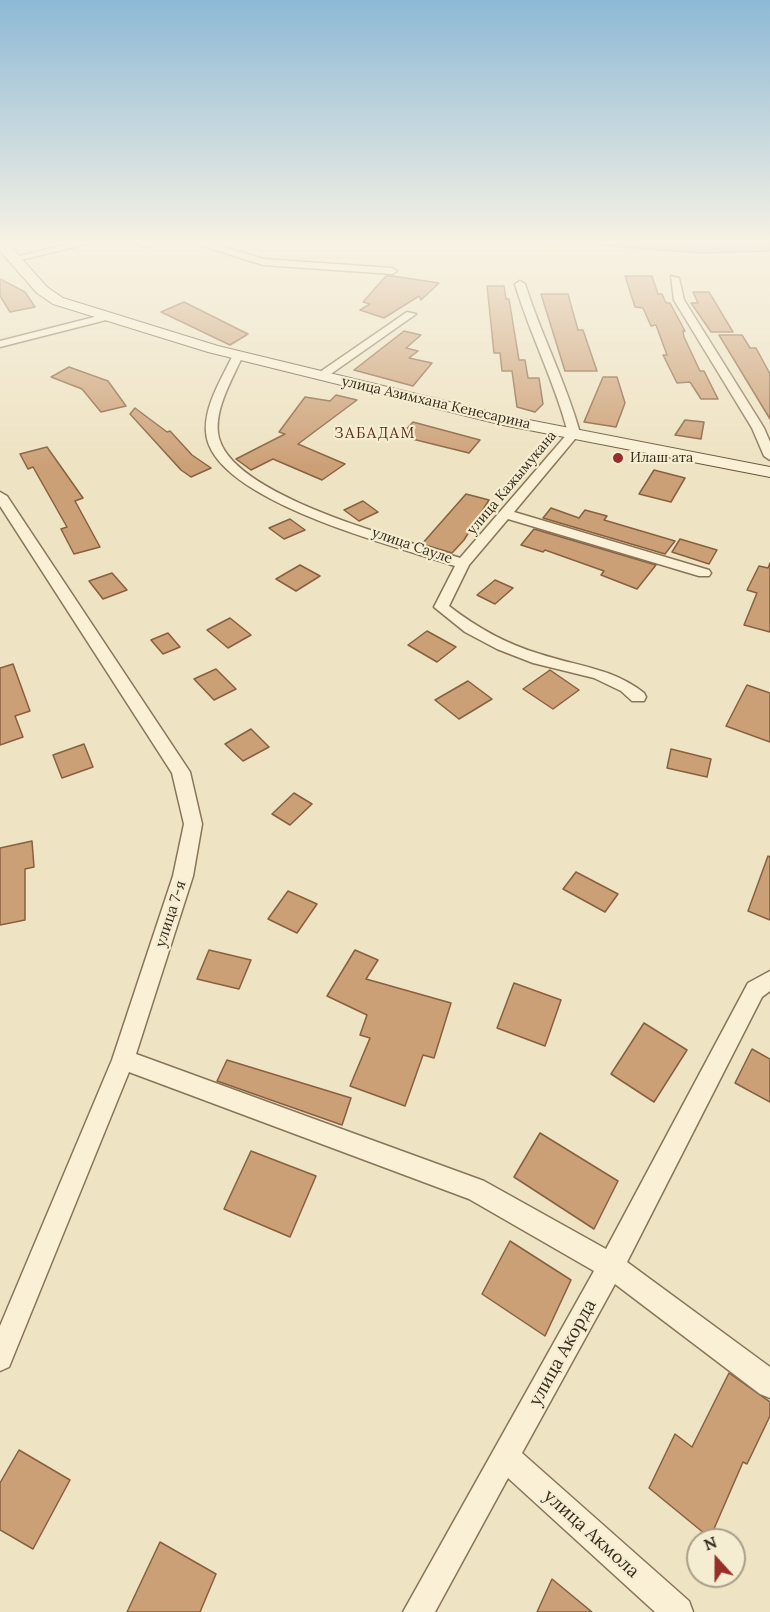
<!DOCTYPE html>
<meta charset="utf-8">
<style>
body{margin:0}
#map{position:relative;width:770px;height:1612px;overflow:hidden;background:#eee3c2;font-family:Lora,serif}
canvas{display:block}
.north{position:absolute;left:686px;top:1528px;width:60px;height:60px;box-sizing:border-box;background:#f5edd1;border:2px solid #a99f89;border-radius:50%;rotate:339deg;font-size:16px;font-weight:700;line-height:24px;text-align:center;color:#372b1d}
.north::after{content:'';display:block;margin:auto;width:21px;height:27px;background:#972e29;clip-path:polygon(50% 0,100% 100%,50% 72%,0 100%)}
</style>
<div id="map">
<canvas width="770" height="1612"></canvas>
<div class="north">N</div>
</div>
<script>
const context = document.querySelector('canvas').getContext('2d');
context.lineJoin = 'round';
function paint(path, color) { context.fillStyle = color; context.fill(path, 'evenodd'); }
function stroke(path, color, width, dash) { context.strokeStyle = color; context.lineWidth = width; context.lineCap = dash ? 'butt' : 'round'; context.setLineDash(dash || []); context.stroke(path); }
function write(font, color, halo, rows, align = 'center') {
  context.font = font + ' Lora,serif'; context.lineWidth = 4.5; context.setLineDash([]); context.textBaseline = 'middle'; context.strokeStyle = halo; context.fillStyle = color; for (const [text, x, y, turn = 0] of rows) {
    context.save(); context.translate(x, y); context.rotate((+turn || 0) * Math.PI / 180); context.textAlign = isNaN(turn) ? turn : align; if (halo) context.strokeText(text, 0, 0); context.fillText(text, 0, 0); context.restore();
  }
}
const water = new Path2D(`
 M529,240h241v11l-68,2z`);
const building = new Path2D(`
 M386,276h7l46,7 -18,17 -2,-4 -35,22 -24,-8 10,-6 -7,-2z
 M625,276h27l6,18h4l4,9h4l15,28h-2l1,6 16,34h4l14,28h-17l-11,-17 -13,1 -14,-28h4l-11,-30 -5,1 -8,-18 -8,-1z
 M0,279l25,13 10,15 -25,5 -10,-16z
 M487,286h17l2,13h3l10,61h6l3,18h11l4,26 -8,8 -18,-5 -5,-36h-10l-2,-18h-6z
 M693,292h16l24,40h-22l-20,-29h7z
 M541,294h27l10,36h5l14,41h-32z
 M184,302l64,32 -18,11 -69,-33z
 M404,331l17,4 -15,13 12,3 -9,7 23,5 -19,23 -59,-16z
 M719,335h23l8,13h6l14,26v45z
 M69,367l39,14 18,25 -25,6 -19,-23 -31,-12z
 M603,377h14l8,26 -9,24 -32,-5z
 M336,395l21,5 -59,44 47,20 -23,16 -49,-21 -22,11 -15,-11 49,-25 -6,-2 26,-35 25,4z
 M135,408l32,24 3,-1 22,24 19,13 -20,9 -10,-7 -51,-56z
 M685,420l19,2 -3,17 -26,-4z
 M413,422l67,18 -11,13 -69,-17z
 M47,447l36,51 -8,3 25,46 -26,7 -13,-25 6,-2 -34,-60 -5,2 -8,-15z
 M654,470l31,8 -14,24 -32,-8z
 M466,494l23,6 -25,40 -12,13 -30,-9z
 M363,501l15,11 -19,9 -15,-11z
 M551,508l28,10 6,-8 22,6 -3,4 71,21 -10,13 -122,-36z
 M290,519l15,11 -21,9 -15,-11z
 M534,529l122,36 -19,24 -36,-14 3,-4 -59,-21 -2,2 -22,-7z
 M680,539l37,11 -8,14 -37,-12z
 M770,563v69l-26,-7 13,-32 -10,-3 12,-24 9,2z
 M300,565l20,11 -24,15 -20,-12z
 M112,573l15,17 -24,9 -14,-18z
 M495,580l18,8 -18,16 -18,-9z
 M230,618l21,17 -23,13 -21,-18z
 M427,631l29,16 -19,15 -29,-17z
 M168,633l12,14 -17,7 -12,-14z
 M13,664l17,47 -15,5 8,21 -23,8v-77z
 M216,669l20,20 -22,11 -20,-21z
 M550,670l29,20 -26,19 -30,-20z
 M468,681l24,18 -33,20 -24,-19z
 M747,685l23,8v49l-44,-16z
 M251,729l18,18 -26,14 -18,-17z
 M84,744l9,23 -31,11 -9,-23z
 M671,749l40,10 -4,18 -40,-9z
 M294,793l18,11 -22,21 -18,-11z
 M32,841l2,26 -9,2v51l-25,5v-77z
 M768,856l2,1v63l-22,-9z
 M576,872l42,22 -13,18 -42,-23z
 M288,891l29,13 -20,29 -29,-14z
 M209,950l42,10 -12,29 -42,-10z
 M355,950l23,10 -12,19 85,24 -17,55 -11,-3 -18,51 -55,-20 20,-48 -10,-3 7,-20 -40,-19z
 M514,983l47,17 -16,46 -48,-18z
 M644,1023l43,27 -33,52 -43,-28z
 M752,1049l18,10v43l-35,-19z
 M227,1060l124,38 -9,27 -125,-44z
 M540,1133l78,48 -24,48 -80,-52z
 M251,1151l65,25 -26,61 -66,-28z
 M510,1241l61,39 -26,56 -63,-42z
 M729,1373l41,29v14l-23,48 -4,-2 -33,76 -61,-50 26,-54 17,13z
 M19,1450l51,30 -37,69 -33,-19v-47z
 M160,1542l56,32 -16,38h-73z
 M552,1579l40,33h-55z`);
const street = new Path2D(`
 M86,240h18l-88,21 -5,-3z
 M120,240h48l-22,7z
 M184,240h15l65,19 128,9 5,3 -5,3 -129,-9z
 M671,276l8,2 5,22 80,128 6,14v18l-6,-4 -12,-28 -78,-128z
 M520,281l5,3c16,51 41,98 55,149l-66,79 195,58 2,3 -2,3h-10l-191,-57 -39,46 -20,41c27,21 57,38 91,48 36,12 73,14 104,39l2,4 -2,4h-12l-11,-10 -27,-13 -61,-15 -36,-14 -32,-17 -31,-25 21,-41c-54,-19 -245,-65 -249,-134 -2,-26 16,-54 27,-77l9,-2 1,2c-10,23 -28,52 -25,78 7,63 191,108 242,125l108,-125c-13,-51 -38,-98 -53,-149z
 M407,312l9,2 -91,64h-8v-4z
 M106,314l5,3 -1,2 -110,28v-6z
 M0,492l7,4 183,276 12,52 -9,52 -57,178 348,127 122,68 142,-266 22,-12v20l-8,6 -135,265 143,105v31l-10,-4 -145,-110 -93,169 167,148 4,11h-38l-147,-134 -73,134h-32l191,-341 -125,-72 -340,-127 -120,295 -9,4v-45l112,-266 61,-184 11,-52 -12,-51 -172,-267z`);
const secondary = new Path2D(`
 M0,240h5l42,47 16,11 155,48 285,69 267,52v10l-267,-52 -295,-73 -155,-48 -16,-11 -37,-42z`);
const markers = [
 [618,458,6,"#972e29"]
];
const farStreetnames = [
 ["улица Азимхана Кенесарина",436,403,13],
 ["улица Кажымукана",512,483,-50],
 ["улица Сауле",412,546,19]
];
const farPoinames = [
 ["Илаш ата",630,458]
];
const farQuarternames = [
 ["ЗАБАДАМ",375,434]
];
const streetNames = [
 ["улица 7-я",171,914,-72]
];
const nearStreetnames = [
 ["улица Акорда",563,1353,-61],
 ["улица Акмола",591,1534,42]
];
paint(water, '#a4c0ba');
stroke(water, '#6b8e88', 1.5);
paint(building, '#cca077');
stroke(building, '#87603f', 1.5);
stroke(street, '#887559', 3);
stroke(secondary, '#69563c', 2);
paint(street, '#f9f0d5');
paint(secondary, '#f9f0d5');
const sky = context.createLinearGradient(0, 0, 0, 466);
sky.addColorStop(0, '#8db9d6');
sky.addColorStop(0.52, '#f7f2e4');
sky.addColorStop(1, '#f7f2e400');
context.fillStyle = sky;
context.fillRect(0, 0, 770, 466);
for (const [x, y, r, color] of markers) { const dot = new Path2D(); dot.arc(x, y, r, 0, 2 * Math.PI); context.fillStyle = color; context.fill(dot); stroke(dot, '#f5edd1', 2); }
write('14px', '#372b1d', '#f5edd1', farStreetnames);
write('14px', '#372b1d', '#f5edd1', farPoinames, 'left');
context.letterSpacing = '1.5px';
write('15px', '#64301c', '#f5edd1', farQuarternames);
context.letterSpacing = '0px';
write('15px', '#372b1d', '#f5edd1', streetNames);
write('18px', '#372b1d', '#f5edd1', nearStreetnames);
</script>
